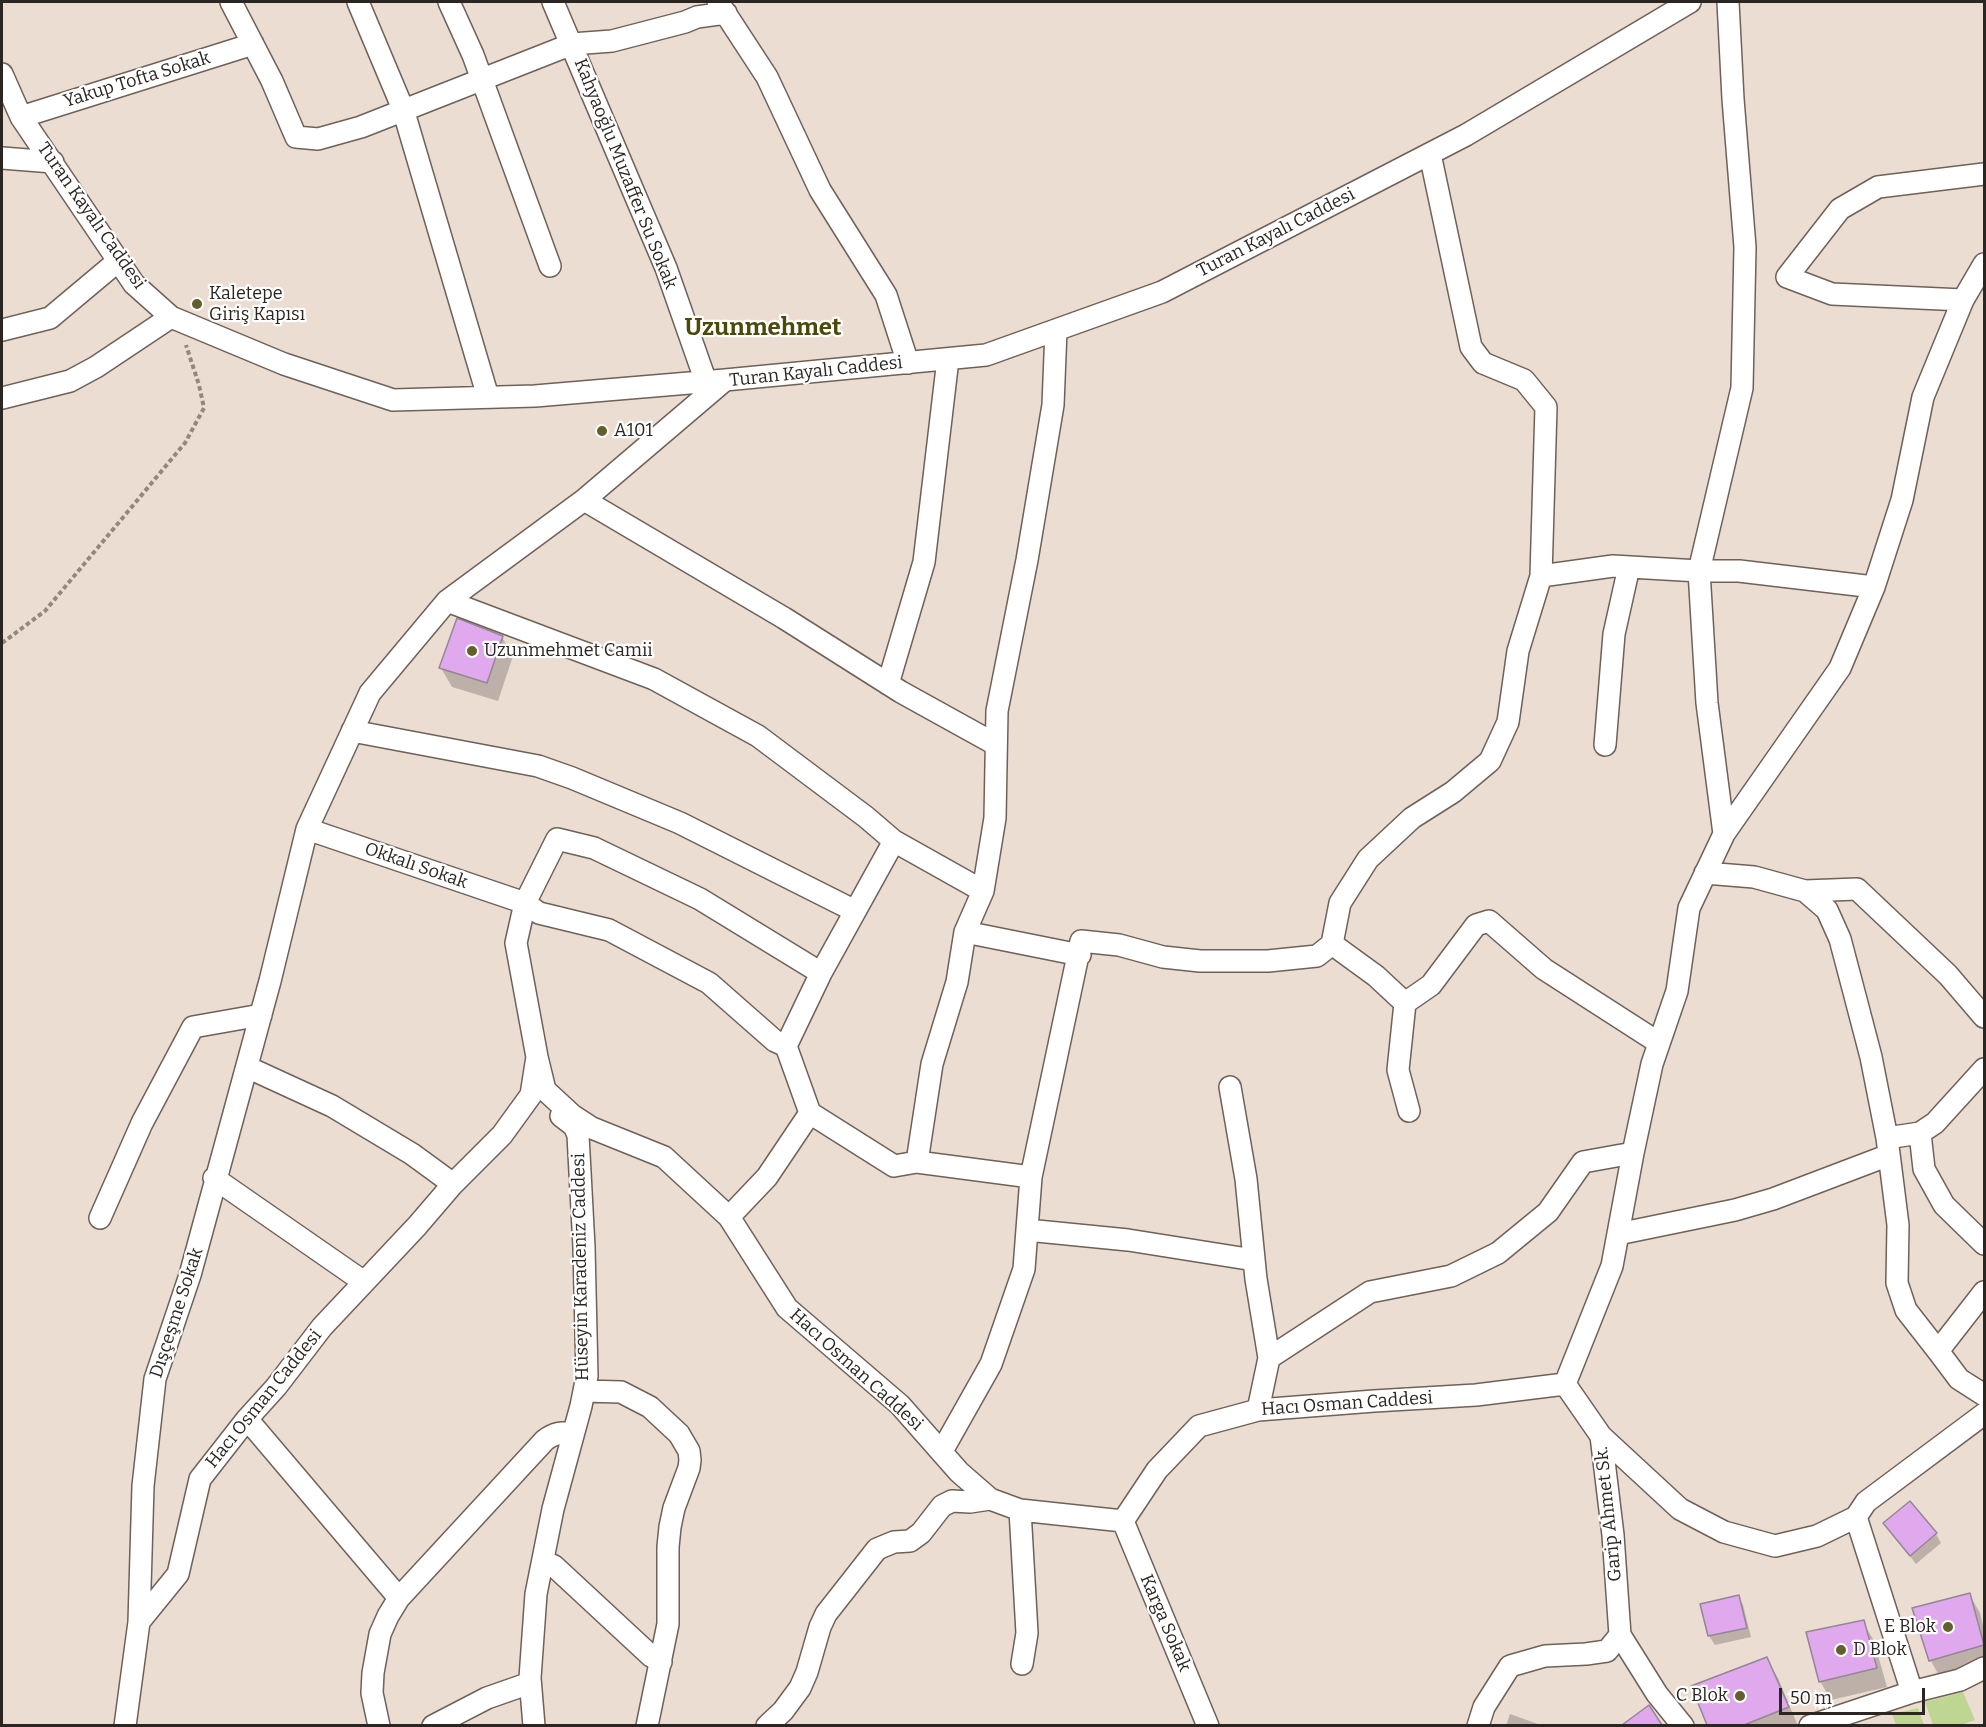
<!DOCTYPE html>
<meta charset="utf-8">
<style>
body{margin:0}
#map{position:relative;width:1986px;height:1727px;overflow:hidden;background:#ecddd2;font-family:Bitter,serif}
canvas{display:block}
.frame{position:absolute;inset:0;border:3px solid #2b2621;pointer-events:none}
.scale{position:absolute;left:1779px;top:1688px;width:146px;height:27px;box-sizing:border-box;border:3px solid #2b2621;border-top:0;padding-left:8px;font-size:18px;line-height:21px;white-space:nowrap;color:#2b2621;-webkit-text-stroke:4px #fff;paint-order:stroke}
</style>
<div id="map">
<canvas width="1986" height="1727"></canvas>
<div class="frame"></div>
<div class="scale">50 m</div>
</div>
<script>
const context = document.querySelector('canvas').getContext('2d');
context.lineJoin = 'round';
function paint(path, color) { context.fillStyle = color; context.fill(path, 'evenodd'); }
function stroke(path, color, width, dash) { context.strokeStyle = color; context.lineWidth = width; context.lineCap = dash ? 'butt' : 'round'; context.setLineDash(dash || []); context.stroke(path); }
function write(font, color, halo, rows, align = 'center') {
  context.font = font + ' Bitter,serif'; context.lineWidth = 4.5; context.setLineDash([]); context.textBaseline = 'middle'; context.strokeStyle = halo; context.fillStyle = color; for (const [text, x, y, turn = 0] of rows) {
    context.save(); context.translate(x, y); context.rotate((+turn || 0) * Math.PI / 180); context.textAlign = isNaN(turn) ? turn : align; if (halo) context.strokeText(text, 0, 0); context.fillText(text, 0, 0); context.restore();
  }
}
const green = new Path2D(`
 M1963,1692l12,28 -14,5h-28l-8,-23z
 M1918,1708l6,17h-28l-4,-11z`);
const shadow = new Path2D(`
 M502,637l11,19 -15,45 -46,-14 -11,-19z
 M1910,1503l26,31 5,9 -25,21 -31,-41z
 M1969,1594l11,19 4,17v37l-43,12 -10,-18 -17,-52z
 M1738,1597l5,8 8,32 -36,8 -6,-9 -7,-31z
 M1863,1622l11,19 13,46 -56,13 -11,-19z
 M1767,1659l11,19 20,48h-89l-16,-39z
 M1510,1714l28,10v2h-32z`);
const building = new Path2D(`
 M457,618l46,18 -16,47 -48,-15z
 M1910,1501l27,32 -27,23 -27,-33z
 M1970,1593l14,52 -55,16 -17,-53z
 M1739,1595l8,33 -39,8 -8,-32z
 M1864,1620l13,48 -58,14 -13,-50z
 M1767,1657l22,50 -45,18h-37l-16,-39z
 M1649,1705l13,20h-40z`);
const path = new Path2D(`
 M2,643l43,-32 140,-168 19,-35 -5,-23 -13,-40`);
const minor = new Path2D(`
 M231,2l41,79 24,56 22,2 43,-12 211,-83 40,-3 73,-19 12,-5 29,-4
 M358,2l45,107 85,288
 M449,2l24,53 77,211
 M553,2l113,266 40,114
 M718,2l49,75 53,113 66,105 22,68
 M1728,2l5,97 12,148 -3,141 -43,183h40l135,16
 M2,74l19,43 113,167 37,33 113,47 109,36 142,-4 190,-16 261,-25 176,-63 304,-157 224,-133
 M21,117l232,-73
 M1430,154l41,193 12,16 41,17 22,27 -5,169
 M2,158l51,4
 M1963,300l-131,-6 -45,-17 53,-68 38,-22 106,-13
 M2,330l48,-12 68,-57
 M2,398l68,-17 26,-14 75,-50
 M584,500l200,118 117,74 94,52
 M447,601l207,78 104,57 108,81 28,24 89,50
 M888,684l36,-122 24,-203
 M352,731l186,35 34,12 108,45 175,88
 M1605,745l9,-111 15,-67
 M307,829l218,74 14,10 70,17 100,53 66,58 11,5 24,67 -43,64 -38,40
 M1705,873l49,4 51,14 22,19 13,29 14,53 17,65 16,81
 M1805,891l52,-2 91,86 36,42
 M965,932l115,23
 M1332,944l44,32 29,27
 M786,1046l35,-73 73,-132
 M537,1057l8,33 27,25 20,13 72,29 65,60 58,91 113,97 59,67 31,27 30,11 103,11 34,-51 42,-44 59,-16 116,-9 102,-6 89,-11
 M247,1067l85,39 80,48 41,30
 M1230,1087l16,92 10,100 13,79 -11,52
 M1409,1111l-11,-41 7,-67 26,-18 45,-60 13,-4 55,48 115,74
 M810,1113l84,53 23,-4
 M1920,1133l4,36 20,36 40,39
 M1031,1177l-114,-15 15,-98 25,-82 8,-50 18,-41 12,-73 2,-107 30,-151 26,-155 3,-75
 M214,1178l150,104
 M100,1218l42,-95 51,-96 68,-12
 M1027,1230l101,10 126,20
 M1618,1234l117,-24 38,-11 116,-44
 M1984,1292l-46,59 21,28 25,16
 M1938,1351l-32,-41 -9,-27 1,-58 -11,-87 33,-5 15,-10 49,-54
 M1269,1358l101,-66 81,-16 47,-23 50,-41 35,-50 50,-9
 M1565,1384l47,-118 21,-113 19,-89 25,-73 12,-83 35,-74 116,-166 34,-81 28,-87 21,-103 40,-97 21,-36
 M1565,1384l36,52
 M584,1391l37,1 29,15 29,27 10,17 1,9 -1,8 -15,40 -4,19 -2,20v77l-21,102
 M247,1419l152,179
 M942,1451l49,-87 33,-95 7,-92 50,-236 38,4 44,12 37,4h68l49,-5 15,-12 8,-41 28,-44 44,-41 41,-26 37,-31 18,-39 10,-71 23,-75 72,-10 86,5 8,132 17,131
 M1020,1510l7,123 -5,31
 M1856,1517l56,175
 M1123,1521l85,205
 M543,1561l11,5 97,90 10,6
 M139,1622l39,-48 22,-95 47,-60 29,-32 46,-60 95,-101 36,-42 49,-49 29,-40 6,-38 -21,-114 9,-40 32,-64 37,9 106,51 121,74
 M125,1726l14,-104 4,-136 12,-107 35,-104 80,-294 37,-152 63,-136 77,-92 137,-101 141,-120
 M379,1726l-7,-33 1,-20 7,-39 8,-18 11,-18 146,-158c9,-7 17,-8 28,-7
 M433,1726l54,-28 43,-15
 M534,1726l-4,-48 6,-84 17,-85 28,-103 6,-30 -3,-129 -6,-112 -4,-9 -13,-10
 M767,1726l16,-15 17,-23 7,-16 13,-45 6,-13 51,-65 17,-7 16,-1 11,-8 21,-27 10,-5 18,1 20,-3
 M1478,1726l6,-19 26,-41 35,-10 41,-2 21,-3 13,-16
 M1683,1726l-26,-32 -37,-59 -7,-100 -12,-99 79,73 44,23 51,14 42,-10 39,-19 10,-15 118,-88
 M1810,1726l102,-34 48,-12 24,-12`);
const markers = [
 [197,304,6,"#615f2b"],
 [602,431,6,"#615f2b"],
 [472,651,6,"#615f2b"],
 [1948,1627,6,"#615f2b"],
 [1841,1650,6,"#615f2b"],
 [1740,1696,6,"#615f2b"]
];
const streetNames = [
 ["Yakup Tofta Sokak",137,80,-17],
 ["Kahyaoğlu Muzaffer Su Sokak",625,174,68],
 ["Turan Kayalı Caddesi",91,216,55],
 ["Turan Kayalı Caddesi",1276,233,-27],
 ["Turan Kayalı Caddesi",816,372,-6],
 ["Okkalı Sokak",416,866,19],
 ["Hüseyin Karadeniz Caddesi",581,1267,-91],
 ["Dışçeşme Sokak",177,1313,-72],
 ["Hacı Osman Caddesi",856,1370,42],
 ["Hacı Osman Caddesi",264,1399,-51],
 ["Hacı Osman Caddesi",1347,1404,-4],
 ["Garip Ahmet Sk.",1609,1514,-96],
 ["Karga Sokak",1165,1623,67]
];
const poiNames = [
 ["Kaletepe",209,294],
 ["Giriş Kapısı",209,315],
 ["A101",614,431],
 ["Uzunmehmet Camii",484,651],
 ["E Blok",1936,1627,"right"],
 ["D Blok",1853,1650],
 ["C Blok",1728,1696,"right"]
];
const districtNames = [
 ["Uzunmehmet",763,328]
];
paint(green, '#bfd592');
paint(shadow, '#0003');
paint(building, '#e0a8ed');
stroke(building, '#928794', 1.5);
stroke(minor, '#6e6157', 24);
stroke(path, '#938880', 4, [4.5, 3]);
stroke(minor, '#fff', 21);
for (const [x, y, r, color] of markers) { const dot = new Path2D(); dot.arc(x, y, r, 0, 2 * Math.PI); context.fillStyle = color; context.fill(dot); stroke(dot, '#fff', 2); }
write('18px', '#2b2621', '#fff', streetNames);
write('18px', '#2b2621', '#fff', poiNames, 'left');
write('bold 24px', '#4d4909', '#fff', districtNames);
</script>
